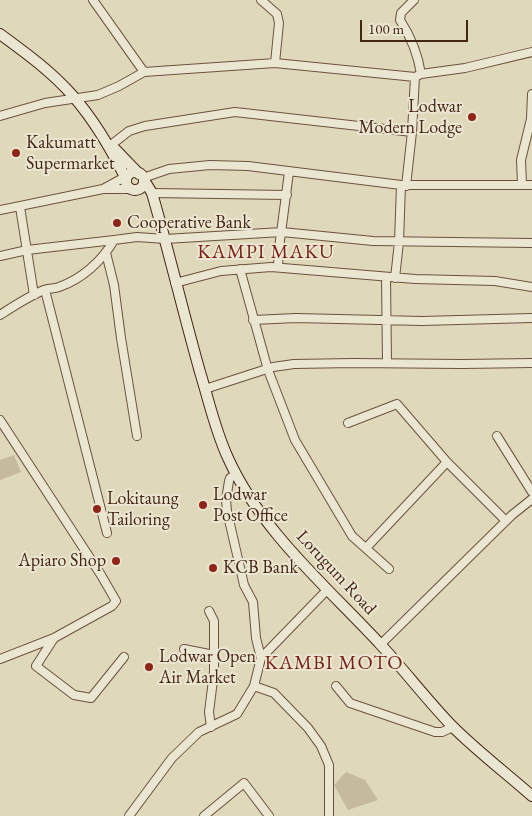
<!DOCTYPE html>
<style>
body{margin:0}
#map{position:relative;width:532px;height:816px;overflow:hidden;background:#e0d8ba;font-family:"EB Garamond",serif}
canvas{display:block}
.scale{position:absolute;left:360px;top:20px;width:108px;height:22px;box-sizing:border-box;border:2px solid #452513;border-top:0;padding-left:6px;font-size:15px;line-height:18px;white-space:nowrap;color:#452513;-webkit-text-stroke:4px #ebe6d2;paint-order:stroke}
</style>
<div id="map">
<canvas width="532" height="816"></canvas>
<div class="scale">100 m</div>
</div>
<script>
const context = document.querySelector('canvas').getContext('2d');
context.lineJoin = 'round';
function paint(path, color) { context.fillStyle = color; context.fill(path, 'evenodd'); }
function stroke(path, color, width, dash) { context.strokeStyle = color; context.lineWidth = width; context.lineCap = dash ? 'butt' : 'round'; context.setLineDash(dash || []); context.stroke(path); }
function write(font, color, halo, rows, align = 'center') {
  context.font = font + ' "EB Garamond",serif'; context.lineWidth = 4; context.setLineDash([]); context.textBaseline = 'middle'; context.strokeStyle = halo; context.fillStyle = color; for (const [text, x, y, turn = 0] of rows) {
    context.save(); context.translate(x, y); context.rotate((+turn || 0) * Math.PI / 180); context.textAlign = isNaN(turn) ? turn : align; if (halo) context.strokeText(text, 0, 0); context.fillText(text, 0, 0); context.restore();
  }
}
const green = new Path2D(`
 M14,455l7,17 -21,8v-20z
 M346,772l19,8 13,20 -30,10 -14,-25z`);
const street = new Path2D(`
 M93,0l51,72
 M261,0l16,14 2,9 -4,40
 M414,0l-13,13 -1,7c11,17 18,34 21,54
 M0,116l45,-13 53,-8 21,-9 25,-14 131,-9 140,14 6,-3 44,-6 67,-16
 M111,145l18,-14 16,-5 90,-14 177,20
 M143,178l26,-9 41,-4 38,1 153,19h131
 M522,184l-1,-24 10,-41 1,-25
 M406,186l6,-54 3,-55
 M103,189h29
 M152,193l135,2
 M20,207l14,88
 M0,210l103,-21 22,-12
 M106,253l8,32 7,53 16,98
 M0,256l27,-6 87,-10
 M278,267l1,-19 10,-76
 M240,269l28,101 27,70 57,96 37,33
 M386,277l1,86
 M395,278l4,-36 2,-57
 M175,283l46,-12 50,-4 144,12 80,2 37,6
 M45,290l62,243
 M0,315c14,-9 29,-19 44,-25 5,-2 10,-1 15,-3 23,-8 43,-26 55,-47l23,-3 28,2 117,-7 91,9 159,2
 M253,320l43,-2 126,3 110,-3
 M205,389l68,-22 21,-3 60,-1 108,1 70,-1
 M0,420l101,155 15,26 -4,5 -58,32 -54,21
 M348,423l49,-19 50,58 59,59
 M497,436l35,56
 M366,548l81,-86
 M209,611l5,10v51l-5,40 2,15
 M54,638l-18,28 38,29 17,3 33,-41
 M380,645l132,-130 20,-16
 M184,649l30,6
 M261,658l66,-68
 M254,686l20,7 34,35 13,18 8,19v51
 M336,686l14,17 85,29h7l11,-5
 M129,816l43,-58 27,-26 38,-18 17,-28 7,-28 -5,-20 -3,-36 -9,-17 -17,-74 -1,-11 3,-19 1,-3 6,-4
 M204,816l40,-33 25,33`);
const secondary = new Path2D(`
 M0,34c26,19 52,38 73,62 21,24 38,53 52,81
 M114,148l25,26
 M126 181a9 9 0 1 1 18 0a9 9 0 1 1-18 0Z
 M144,180l8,13c17,59 31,119 48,179 9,29 15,58 28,86 33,73 98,128 152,186 25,27 47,56 72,82 25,25 54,47 80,70`);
const markers = [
 [472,117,5,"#8f2418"],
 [16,153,5,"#8f2418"],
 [117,223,5,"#8f2418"],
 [203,505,5,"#8f2418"],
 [97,509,5,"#8f2418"],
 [116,561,5,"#8f2418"],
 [213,568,5,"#8f2418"],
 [149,667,5,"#8f2418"]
];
const poiNames = [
 ["Lodwar",462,107,"right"],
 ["Modern Lodge",462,128,"right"],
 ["Kakumatt",26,143],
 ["Supermarket",26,164],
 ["Cooperative Bank",127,223],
 ["Lodwar",213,495],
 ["Post Office",213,516],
 ["Lokitaung",107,499],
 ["Tailoring",107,520],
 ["Apiaro Shop",106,561,"right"],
 ["KCB Bank",223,568],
 ["Lodwar Open",159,657],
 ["Air Market",159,678]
];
const streetNames = [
 ["Lorugum Road",336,573,47]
];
const quarterNames = [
 ["KAMPI MAKU",266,253],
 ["KAMBI MOTO",334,664]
];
paint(green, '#c6ba9e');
stroke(street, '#6c523d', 10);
stroke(secondary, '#452513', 12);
stroke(street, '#ebe6d2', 8);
stroke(secondary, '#ebe6d2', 10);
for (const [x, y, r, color] of markers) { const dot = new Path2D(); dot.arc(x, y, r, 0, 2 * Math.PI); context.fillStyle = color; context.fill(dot); stroke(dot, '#ebe6d2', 2); }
write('18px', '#452513', '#ebe6d2', poiNames, 'left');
write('18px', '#452513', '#ebe6d2', streetNames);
context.letterSpacing = '1px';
write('20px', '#7a1f14', '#ebe6d2', quarterNames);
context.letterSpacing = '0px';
</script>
